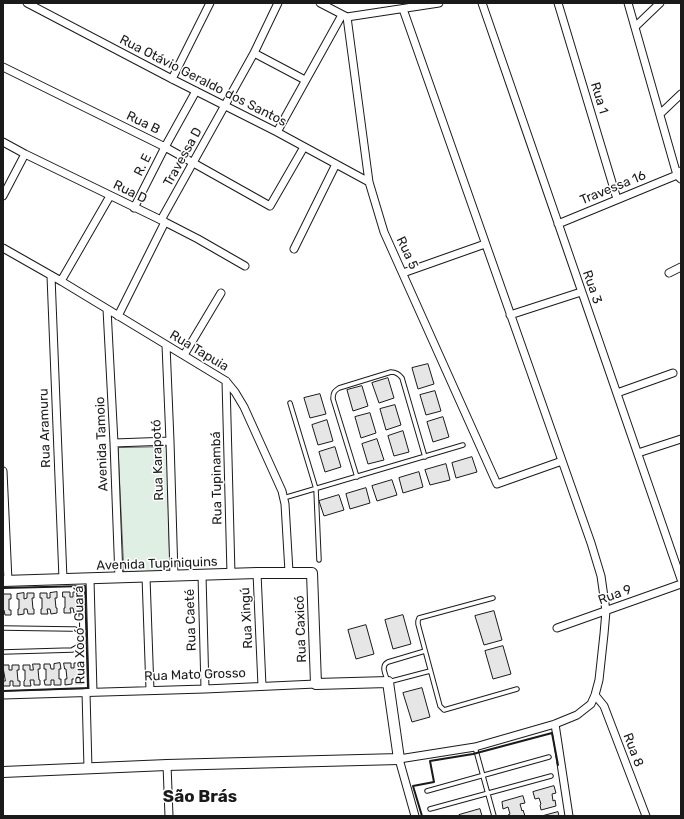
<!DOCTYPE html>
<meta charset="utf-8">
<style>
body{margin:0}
#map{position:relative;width:684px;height:819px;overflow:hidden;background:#fff;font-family:Rubik,sans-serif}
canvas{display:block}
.frame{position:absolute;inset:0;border:4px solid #1a1a1a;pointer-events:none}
</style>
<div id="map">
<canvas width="684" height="819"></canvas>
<div class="frame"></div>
</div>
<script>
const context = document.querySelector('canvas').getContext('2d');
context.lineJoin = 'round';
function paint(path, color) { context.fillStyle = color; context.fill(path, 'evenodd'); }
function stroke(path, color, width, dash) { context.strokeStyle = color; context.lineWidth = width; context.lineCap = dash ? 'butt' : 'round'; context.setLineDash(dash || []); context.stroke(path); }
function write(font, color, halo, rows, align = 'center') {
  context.font = font + ' Rubik,sans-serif'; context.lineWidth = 3; context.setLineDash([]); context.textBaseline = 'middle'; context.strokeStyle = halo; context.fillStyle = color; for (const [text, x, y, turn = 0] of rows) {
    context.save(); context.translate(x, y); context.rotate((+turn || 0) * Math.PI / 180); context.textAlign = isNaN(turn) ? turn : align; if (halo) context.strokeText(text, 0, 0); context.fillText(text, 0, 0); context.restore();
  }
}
const green = new Path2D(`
 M167,447l3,125 -46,2 -6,-126z`);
const building = new Path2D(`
 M428,364l6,20 -16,5 -6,-21z
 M388,378l6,20 -15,5 -7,-20z
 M362,386l6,20 -15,5 -6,-21z
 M435,391l6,20 -15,4 -6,-20z
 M320,394l6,20 -16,4 -6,-20z
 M395,405l6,20 -15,5 -6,-21z
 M370,413l6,20 -15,5 -6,-21z
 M443,417l6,20 -16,5 -6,-20z
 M327,420l6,21 -15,4 -6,-20z
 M403,431l6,21 -15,4 -6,-20z
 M377,439l7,21 -16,4 -6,-20z
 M335,447l6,20 -16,5 -6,-20z
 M472,457l5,15 -21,6 -4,-15z
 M446,464l4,16 -20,5 -5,-15z
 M419,472l4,15 -20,6 -4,-15z
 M392,480l5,15 -20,6 -5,-15z
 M366,488l4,15 -20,6 -4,-15z
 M339,495l5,15 -20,6 -5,-15z
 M57,592v6h-2l1,10h1v5l-6,1 -1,-5h-3l1,5h-7v-5h1v-11h-2v-5h7v5h3v-5z
 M63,592h7v5h3v-5h7v5h-2l1,10h1v6h-6l-1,-5h-3l1,5h-7v-5h1v-11h-2z
 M24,593v6l3,-1v-5h7v5h-2l1,11h1v5h-6l-1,-5h-3v5l-6,1v-6h1v-10h-2v-5z
 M4,594h7v5h-2v11h2v5h-6l-1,-5h-1z
 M494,611l8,29 -18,5 -9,-29z
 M403,615l8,29 -18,5 -8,-29z
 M366,625l8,29 -18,5 -8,-29z
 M503,646l8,28 -18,5 -8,-28z
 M60,663l1,6h-2v10h2v6h-7v-5h-3v5h-6l-1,-5h2v-11h-2v-5h6l1,5h3v-5z
 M64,663h7v5h3v-5h7v5h-1v11h2v5h-7v-5h-3v5l-7,1v-6h2l-1,-10h-1z
 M33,664h7v5h-2l1,11h1v5h-6v-5h-4l1,6h-7v-5l1,-1v-10h-2v-5h7v5h3z
 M3,665h6v5h3v-5h7v5h-2l1,11h2v5h-7v-5h-3v5h-7v-5h2z
 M422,688l8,29 -18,5 -9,-29z
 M554,786l2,7 -4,1 1,7 2,-1 1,6 -15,4 -1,-5 1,-1 -2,-6 -4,1 -2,-7z
 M523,796l2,7 -5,1 2,7 1,-1 2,6h-16l-1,-1 2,-1 -2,-7 -5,2 -1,-7z
 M480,809l2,7h-23v-1z
 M558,812l1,4h-17z`);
const lane = new Path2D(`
 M290,403l26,86 3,71
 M357,477l-24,-78c0,-6 1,-8 6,-11l52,-16c5,0 8,2 11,6l23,79
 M287,497l176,-52
 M493,598l-74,20 -1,3v3l22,82 4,4 73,-21
 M3,628l68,1h4l4,3 2,6 -2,8 -7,4 -69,2
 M425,651l-37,11c-8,4 -2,13 0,20l42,-11
 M475,747l19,69
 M427,791l122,-34
 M430,809l121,-33`);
const street = new Path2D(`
 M27,3l145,76 105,53 92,50
 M320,3l27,14 92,-14
 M482,3c66,192 134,383 199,576
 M558,3l59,196
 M628,3l49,172 4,4
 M403,9l188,534 10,33 5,35 -2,23 -5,46 -4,15 -4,9 -14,11 -22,9 -80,23 -76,12 16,57
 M347,17l22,165 15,50 113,252 65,-23
 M635,27l25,-24
 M254,53l51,27
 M3,67l162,80 105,59 34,-59
 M172,79l38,-76
 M660,114l21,-20
 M277,132l65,-117
 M3,142l22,12 140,68 33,17 47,27
 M3,196l22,-42
 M134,208l31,-61 31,-56
 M161,220l93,-167 24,-50
 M558,224l119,-49 4,-4
 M3,248l58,33 165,100 9,11 9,15 38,84 3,13 4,68
 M294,249l42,-85
 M403,273l82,-29
 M669,273l12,-6
 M51,276l12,303
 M61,281l49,-85
 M107,309l7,134 5,135
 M510,315l71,-23
 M118,316l47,-94
 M166,345l4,96 4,134
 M184,355l37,-62
 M226,381l5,193
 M617,393l56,-20
 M114,443l56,-2
 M638,453l43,-14
 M3,471l5,110
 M257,573l5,113
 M202,575l3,114
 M146,577l4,113
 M90,579l3,113
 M557,628l124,-44
 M86,692l2,77
 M3,695l202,-6 111,-5
 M595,695l9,11 42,110
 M555,724l14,92
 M167,765l2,51`);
const secondary = new Path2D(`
 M3,581l254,-8h55l4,111 72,-2 11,77 -232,6 -164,7`);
const wall = new Path2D(`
 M3,588l82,-2 3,102 -85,3
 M422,816l-9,-30 21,-4 -4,-21 43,-7 79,-21 6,32`);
const streetNames = [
 ["Rua Otávio Geraldo dos Santos",203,81,27],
 ["Rua 1",599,98,73],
 ["Rua B",143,123,26],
 ["Travessa D",183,157,-61],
 ["R. E",143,165,-63],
 ["Travessa 16",613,188,-22],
 ["Rua D",130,192,26],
 ["Rua 5",407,253,65],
 ["Rua 3",592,287,71],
 ["Rua Tapuia",199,351,31],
 ["Rua Aramuru",45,428,-92],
 ["Avenida Tamoio",102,444,-92],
 ["Rua Karapotó",158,460,-92],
 ["Rua Tupinambá",217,478,-91],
 ["Avenida Tupiniquins",157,564,-2],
 ["Rua 9",615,595,-20],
 ["Rua Xingú",247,618,-93],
 ["Rua Caeté",191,620,-92],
 ["Rua Caxicó",301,629,-92],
 ["Rua Xocó-Guará",80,635,-91],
 ["Rua Mato Grosso",195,675,-2],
 ["Rua 8",633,750,69]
];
const districtNames = [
 ["São Brás",200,797]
];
paint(green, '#e0efe3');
stroke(green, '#6a6a6a', 1);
paint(building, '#e6e6e6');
stroke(building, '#1a1a1a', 1);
stroke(lane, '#1a1a1a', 5.5);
stroke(street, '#1a1a1a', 9);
stroke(secondary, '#1a1a1a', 12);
stroke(lane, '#fff', 3.5);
stroke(street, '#fff', 7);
stroke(secondary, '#fff', 10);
stroke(wall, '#1a1a1a', 2);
write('13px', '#1a1a1a', '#fff', streetNames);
write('bold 17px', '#1a1a1a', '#fff', districtNames);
</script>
